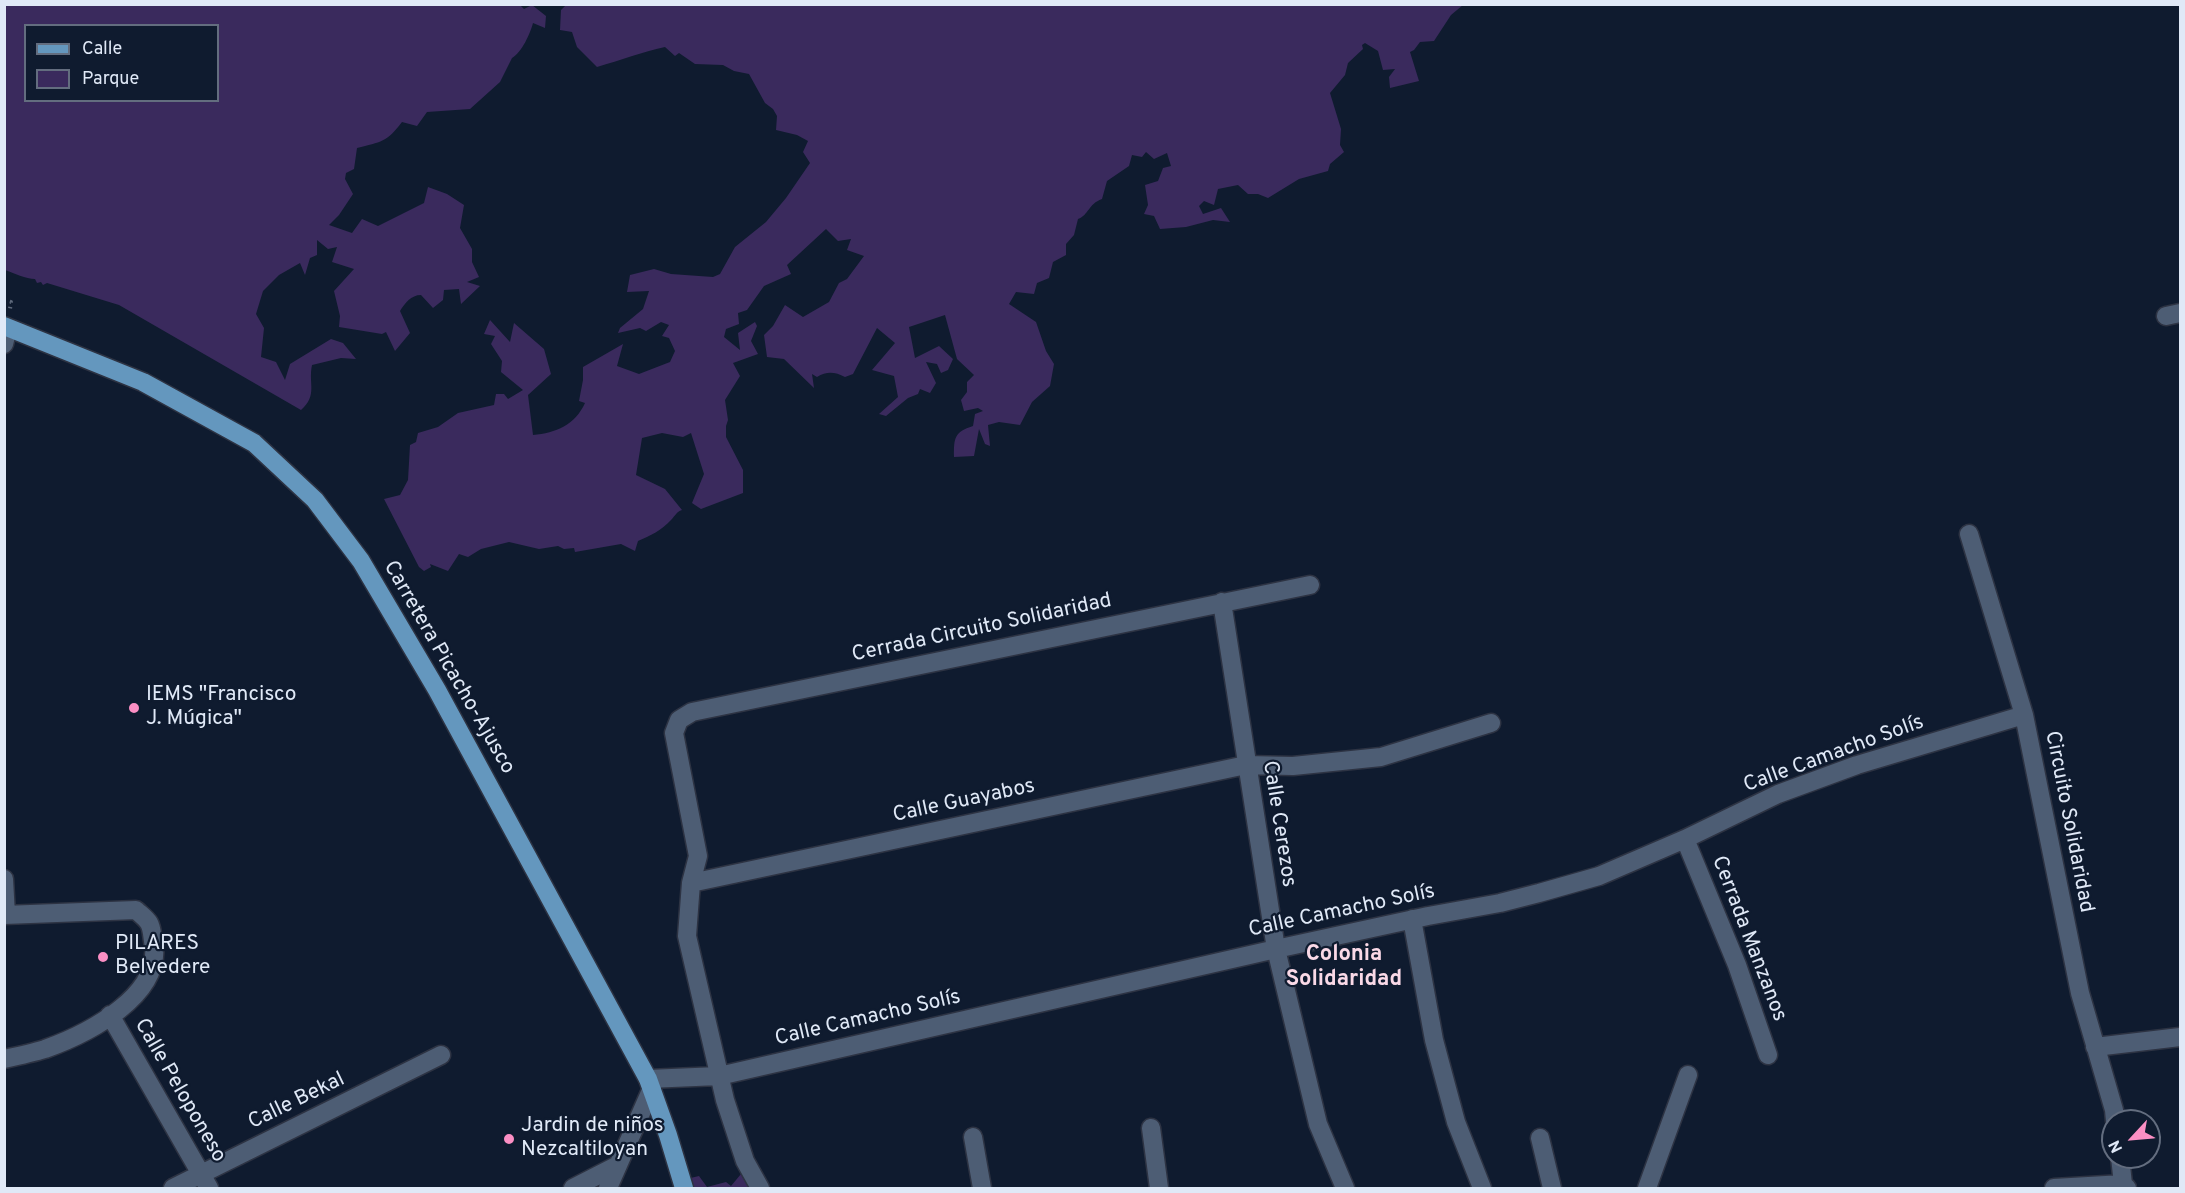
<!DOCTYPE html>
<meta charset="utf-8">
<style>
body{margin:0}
#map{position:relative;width:2185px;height:1193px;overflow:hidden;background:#0f1b2f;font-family:Overpass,sans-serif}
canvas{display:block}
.frame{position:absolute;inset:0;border:6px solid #e0e9f7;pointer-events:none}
.legend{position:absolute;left:24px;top:24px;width:195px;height:78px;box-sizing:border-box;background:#0f1b2f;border:2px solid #636d7f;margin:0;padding:8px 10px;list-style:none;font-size:18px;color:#e0e9f7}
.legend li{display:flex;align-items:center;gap:12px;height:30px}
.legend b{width:30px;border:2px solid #636d7f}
.north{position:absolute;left:2101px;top:1109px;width:60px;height:60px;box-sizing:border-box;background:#0f1b2f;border:2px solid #636d7f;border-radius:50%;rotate:244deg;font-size:16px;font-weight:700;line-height:24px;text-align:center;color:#e0e9f7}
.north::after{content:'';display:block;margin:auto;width:21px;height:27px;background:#fb8fc4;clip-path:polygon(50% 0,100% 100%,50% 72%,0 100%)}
</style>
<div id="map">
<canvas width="2185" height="1193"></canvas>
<div class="frame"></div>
<ul class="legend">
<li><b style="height:8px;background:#6497be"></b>Calle</li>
<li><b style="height:16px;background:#3a2a5d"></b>Parque</li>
</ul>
<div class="north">N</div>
</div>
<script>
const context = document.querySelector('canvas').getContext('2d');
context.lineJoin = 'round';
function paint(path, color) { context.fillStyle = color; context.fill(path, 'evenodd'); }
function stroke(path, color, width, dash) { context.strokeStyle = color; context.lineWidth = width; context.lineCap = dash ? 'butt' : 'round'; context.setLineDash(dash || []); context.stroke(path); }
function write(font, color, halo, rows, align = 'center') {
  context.font = font + ' Overpass,sans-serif'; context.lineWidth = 4.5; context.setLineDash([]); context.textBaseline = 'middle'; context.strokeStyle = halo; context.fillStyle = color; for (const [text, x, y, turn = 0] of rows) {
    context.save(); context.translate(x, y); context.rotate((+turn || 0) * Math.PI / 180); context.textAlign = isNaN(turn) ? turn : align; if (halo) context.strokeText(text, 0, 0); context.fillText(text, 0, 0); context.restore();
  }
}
const green = new Path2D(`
 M519,4l5,5 8,-4 14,11 -1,12 -12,-5c-3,11 -11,29 -21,35l-12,24 -30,27 -43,3 -10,14 -15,-4c-15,20 -21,20 -45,26l-3,21 -8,4 -1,6 8,15 -14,21 -10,10 23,8 10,-14 16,7 46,-23 4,-16 19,7 17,11 -4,23 12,21v13l7,15 -12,5 13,4 -19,18 -2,-15 -15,1 -1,10 -10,8 -12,-13c-10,0 -16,8 -21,16l10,22 -15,18 -9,-19 -4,2 -43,-7 1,-11 -6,-25 20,-22 -22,-7 5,-15 -9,2 -11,-9v15l-7,3 -5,17 -5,-12 -21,12 -16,16 -7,23 8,14 -3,29 15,5 9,18 5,-16 41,-25 12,4 13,16 -15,-1 -29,7c-4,19 6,30 -11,45l-182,-105 -72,-22 -4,2 -2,-3 -4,1 -2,-4c-9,0 -21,-6 -30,-9v-265zM26,26h192v74h-192z
 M567,4h896v1l-12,10 -17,26 -14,1 -6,8 -4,2 9,29 -29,7 -1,-11 6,-8 -12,1 -5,-19 -13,-8 -3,2 1,4 -15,14 -3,12 -15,18 11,36 -1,16 4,7 -14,12 -2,7 -29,8 -31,19 -10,-4h-10l-10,-9 -20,4 -4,16 -10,-4 -5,5 4,8 18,-6 9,14 -17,-2 -27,7 -26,2 -6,-13 -10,-2 4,-9 -3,-20 13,-4 5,-13 8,-2 -4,-13 -13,6 -8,-7 -4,5 -10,-2 -3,11 -22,15 -5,18c-14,5 -13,16 -24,20l-4,16 -8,9v11l-13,7 -4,16 -12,5 -3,11 -18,-2 -7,12 27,18 10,29 8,13 -4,22 -18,16 -12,23 -21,-3 -11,3 2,21 -5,-2 -6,-15 -5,27 -20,1c0,-19 0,-25 19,-31l2,-12 8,-3 -5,-3 -14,3 -3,-11 6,-8v-10l7,-7 -17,-16 -12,-44 -36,12 6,31 24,-12 14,13 -5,11 -7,3 -4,-9 -11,-2 10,21 -6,10 -10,-4 -2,5 -10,4 -22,18 -7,-2 19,-17 -4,-21 -22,-6 23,-27 -18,-15 -24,46 -8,3c-10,-5 -18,-6 -28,0l-5,-3 2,14 -30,-29 -17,-2 -3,-22 9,-9 12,-21 18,12 26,-15 10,-19 8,-4 17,-23 -17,-6 4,-11 -13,2 -12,-12 -39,36 4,9 -27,12 -17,24 -9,3 1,11 -13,5 -2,8 16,13 -2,-17 17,-11 2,4 -6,15 7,13 -25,9 7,13 -15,24 3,20 -2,6v11l17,33v23l-42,16 -9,-6 12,-29 -13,-41 -8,4 -21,-4 -20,5 -6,37 29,14 17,21c-6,2 -6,5 -11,10 -9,10 -21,16 -33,21l-3,10 -14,-7 -46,8 -1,-4 -10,1 -6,-3 -19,3 -30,-7 -28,7 -13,8 -9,-3 -11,17 -18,-7 1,3 -7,4 -5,-4 -35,-68 16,-4 8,-15 2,-35 6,-3 2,-9 20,-6 20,-14 36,-8 2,-11h8l4,5 15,-9 -22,-18 1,-11 -11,-17 4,-8 -11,-2 6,-14 20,22 4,-19 30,26 7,25 -23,21 5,40c23,-2 42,-10 52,-32l-6,-2 4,-21v-13l40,-23 -6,22 22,8 31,-12 5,-11 -6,-13 -7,-2 7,-11 -8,-3 -15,9 -6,-3 -22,5 2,-5 23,-19 6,-18 -22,1 3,-17 24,-6 17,5 42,3 7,-3 15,-27 31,-25 20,-24 24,-35 -7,-11 5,-11 -11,-6 -21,-5 1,-14 -4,-7 -8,-6 -16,-29 -15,-3 -11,-6 -28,-1 -16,-11 -4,3 -10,-9c-23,5 -44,13 -68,20l-20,-20 -5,-15 -12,-2 1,-20z
 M741,1174l8,14h-67v-8l17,-4 8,11 19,-5 5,4z`);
const path = new Path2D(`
 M4,301l7,1 -1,7`);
const minor = new Path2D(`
 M2166,316l14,-3
 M4,344l4,-16
 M1969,534l55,181 56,278 34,117 1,11
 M1222,602l54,347 42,175 27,64
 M1685,839l52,126 31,90
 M4,879l2,36
 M691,883l555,-118 47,1 88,-9 110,-34
 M4,915l132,-5c4,4 10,8 13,13 3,5 3,12 4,18 12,54 -66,93 -108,108 -13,4 -27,7 -41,10
 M1412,919l22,121 22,82 26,66
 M110,1015l99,173
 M2095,1047l85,-10
 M648,1079l71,-3 557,-127 152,-33 72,-13 39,-10 60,-17 86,-37 93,-45 79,-29 167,-50
 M1151,1128l8,60
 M973,1137l9,51
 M1540,1138l12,50
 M2120,1157l3,27 4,4
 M173,1188l268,-133
 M573,1188l45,-23
 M608,1188l44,-100
 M760,1188l-15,-27 -20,-61 -38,-164 4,-53 7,-27 -24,-123 5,-13 13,-8 618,-127
 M1647,1188l41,-113
 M2054,1188l69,-4`);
const major = new Path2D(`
 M4,326l139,56 111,61 61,57 46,61 76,129 211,389 20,56 16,53`);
const markers = [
 [134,708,6,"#fb8fc4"],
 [103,957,6,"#fb8fc4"],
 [509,1139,6,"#fb8fc4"]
];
const streetNames = [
 ["Cerrada Circuito Solidaridad",982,629,-12],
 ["Carretera Picacho-Ajusco",448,668,60],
 ["Calle Camacho Solís",1834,755,-20],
 ["Calle Guayabos",964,802,-12],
 ["Circuito Solidaridad",2068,822,79],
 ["Calle Cerezos",1278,824,81],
 ["Calle Camacho Solís",1342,912,-12],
 ["Cerrada Manzanos",1748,939,69],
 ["Calle Camacho Solís",868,1019,-13],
 ["Calle Peloponeso",179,1091,60],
 ["Calle Bekal",297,1102,-26]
];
const poiNames = [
 ["IEMS \"Francisco",146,696],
 ["J. Múgica\"",146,720],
 ["PILARES",115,945],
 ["Belvedere",115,969],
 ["Jardin de niños",521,1127],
 ["Nezcaltiloyan",521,1151]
];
const neighbourhoodNames = [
 ["Colonia",1344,956],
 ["Solidaridad",1344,981]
];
paint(green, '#3a2a5d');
stroke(minor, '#2d3343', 21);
stroke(major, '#2d3343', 21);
stroke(path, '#5f6a7c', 4, [1.5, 4.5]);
stroke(minor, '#4d5d74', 18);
stroke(major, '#6497be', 18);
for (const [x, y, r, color] of markers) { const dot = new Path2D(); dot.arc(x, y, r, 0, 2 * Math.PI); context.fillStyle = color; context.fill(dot); stroke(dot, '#0f1b2f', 2); }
write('21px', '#e0e9f7', '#0f1b2f', streetNames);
write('21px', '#e0e9f7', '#0f1b2f', poiNames, 'left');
write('bold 22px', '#fad9e7', '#0f1b2f', neighbourhoodNames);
</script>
